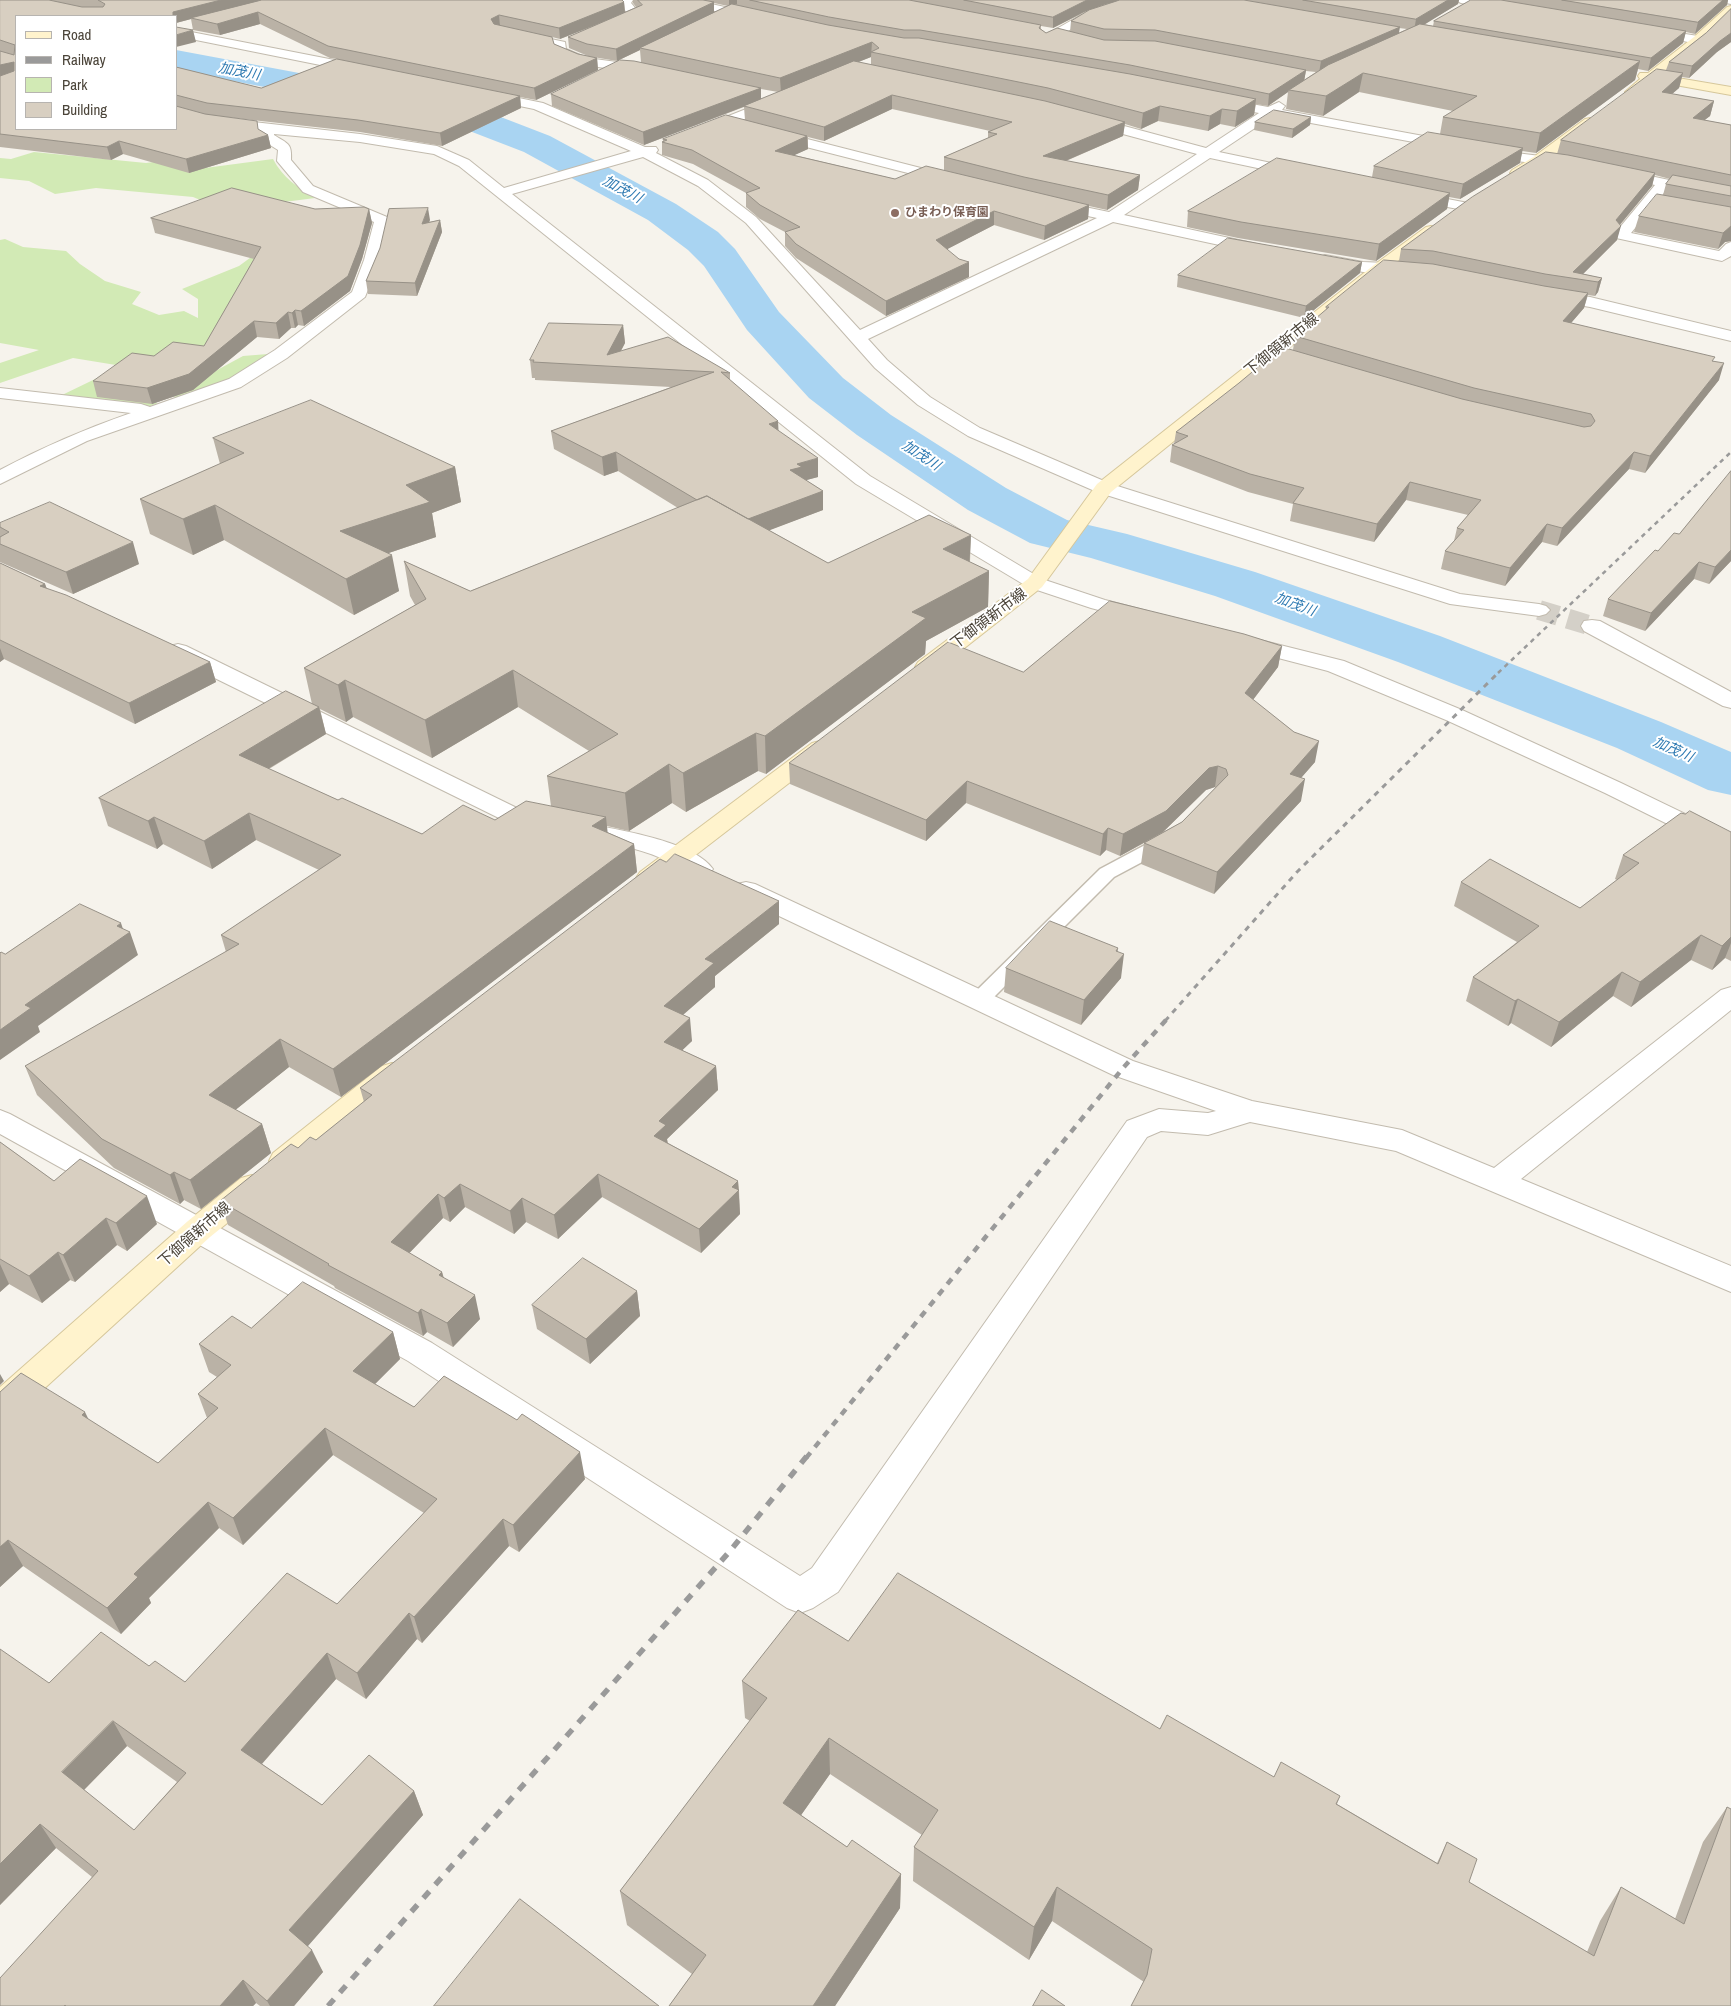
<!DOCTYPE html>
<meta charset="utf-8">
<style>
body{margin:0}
#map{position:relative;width:1731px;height:2006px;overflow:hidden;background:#f6f3ec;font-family:"Archivo Narrow",sans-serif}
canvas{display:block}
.legend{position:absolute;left:15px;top:15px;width:162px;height:115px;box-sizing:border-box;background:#fff;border:1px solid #b7b4b0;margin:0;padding:6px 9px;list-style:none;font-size:15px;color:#4b4439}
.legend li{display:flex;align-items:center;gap:10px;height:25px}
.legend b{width:25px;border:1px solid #b7b4b0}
</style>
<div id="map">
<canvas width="1731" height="2006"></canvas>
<ul class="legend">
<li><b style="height:6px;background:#fff3cd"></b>Road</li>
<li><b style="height:6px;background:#9a9a9a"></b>Railway</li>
<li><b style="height:14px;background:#d2eab5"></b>Park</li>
<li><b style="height:14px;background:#d8cfc1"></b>Building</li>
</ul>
</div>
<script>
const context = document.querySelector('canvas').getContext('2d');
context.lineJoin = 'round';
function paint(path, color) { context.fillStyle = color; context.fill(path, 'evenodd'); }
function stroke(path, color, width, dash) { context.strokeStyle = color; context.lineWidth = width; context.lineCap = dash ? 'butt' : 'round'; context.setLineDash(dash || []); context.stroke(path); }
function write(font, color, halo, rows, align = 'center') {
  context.font = font + ' "Archivo Narrow","Noto Sans JP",sans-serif'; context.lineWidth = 4; context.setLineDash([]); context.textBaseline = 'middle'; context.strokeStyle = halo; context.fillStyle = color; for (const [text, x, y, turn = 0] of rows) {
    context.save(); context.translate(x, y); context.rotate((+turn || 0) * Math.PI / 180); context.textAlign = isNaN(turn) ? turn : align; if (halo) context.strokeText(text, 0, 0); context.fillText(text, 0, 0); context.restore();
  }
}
const green = new Path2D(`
 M34,152l112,11 30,-4 8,10 21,-1 68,-9c10,19 24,28 42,39l-62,8 -43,-2 -17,-7 -97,-9 -41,6 -26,-13 -29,-3v-20l11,1z
 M5,239l18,8 43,4 14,13 25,17 36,11 -9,12 27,11 25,-4 14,7v-19l-16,-10 57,-23 19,-14 -24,91 -29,2 -20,10 23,20 35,-19 25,-2 -38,27 -49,17 -35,-7 -12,7 24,5 -10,4 -88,-11 62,-30 -49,-8 -73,25v-20l39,-13 -39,-7v-103z`);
const river = new Path2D(`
 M176,50l241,45 76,19 57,22 126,68 42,28 17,17 44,63 64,66 48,37 115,73 61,32 60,14 128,38 185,64 221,86 70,30v43l-23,-5 -91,-42 -219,-86 -183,-66 -124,-38 -61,-15 -62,-33 -111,-75 -48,-37 -62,-68 -43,-64 -16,-16 -40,-30 -124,-68 -57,-22 -52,-14 -239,-46z`);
const streetTunnel = new Path2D(`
 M1539,610l53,16`);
const lane = new Path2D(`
 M1167,835l7,2 3,4 -3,4 -60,32 -127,127 -7,2 -7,-2 -4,-5 4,-5 127,-125 60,-32z`);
const street = new Path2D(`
 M621,0h12l-2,3 10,12 -31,14h-8l-2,-2 2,-2 26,-11 -9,-11z
 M671,0h22l64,14 6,3 -6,3 -80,-17z
 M1125,0h17l-2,2 -53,18 -52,30 -4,1 -6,-4 54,-31z
 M1455,0h25l30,6 2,2 -6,3 -45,-8z
 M1719,0h12v4l-10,-2z
 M1647,28l51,8 6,4 -6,4 -55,-11 -2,-2 2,-2z
 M176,29l189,37 6,4 -6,4 -189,-38z
 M518,32l47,10 1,7 21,9 60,8 6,4 -6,4 -63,-9 -28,-11 -1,-7 -41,-9 -2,-2 2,-2z
 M485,91l58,12 102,44h11l2,3 -2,3 52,27 48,37 104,113 237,-112 -51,-11 -2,-3 2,-3 5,-1 58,12 88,-58 -115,-31 -2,-3 7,-4 119,32 53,-35 -45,-8 -1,-3 1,-3 5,-1 49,9 11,-5 6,4 -3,4 234,43 57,7 2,3 -2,3 -5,1 -52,-6 -243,-45 -54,36 86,18 2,3 -2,3 -5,1 -90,-19 -86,57 142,31 3,3 -3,3 -5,2 -148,-32 -245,117 19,21 43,37 50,31 131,56 349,110 79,10 7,2 4,4 -4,4 -7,2 -89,-12 -353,-112 -129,-56 -50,-31 -43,-37 -129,-145 -48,-37 -55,-29 -131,37 358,282 172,103 63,21 42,11 4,4 -4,4 -7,2 -49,-13 -63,-21 -172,-103 -397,-318 -25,-12 -74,-12 -86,-8v1c14,9 18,8 17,25l22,26 74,31 2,3 -9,40 -15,37 -78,61 -46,29 -154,54 -87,43v-14c43,-23 85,-41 131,-57l-131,-15v-10l141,16 9,3 79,-28 46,-29 77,-58 12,-32 10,-38 -71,-30 -26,-31 1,-11 -16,-10 -1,-8 -53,-7 -32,-9v-8l33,9 151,17 77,12 32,14 35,28 127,-37 -97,-42 -53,-11 -2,-3z
 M779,96l6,4 -1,3 -76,31h-10l-2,-3 2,-3z
 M772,130l184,47 2,3 -2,3 -5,1 -184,-47 -2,-3 2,-3z
 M1617,169l114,24v8l-63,-13 -37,45 88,18 7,-7 5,-2v14l-9,5 -106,-23 -2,-3 2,-3 39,-47 -43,-9 -2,-3z
 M1411,192l52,10 5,1 2,3 -2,3 -5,1 -57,-11 -2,-3 2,-3z
 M1325,255l38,7 46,2 5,2 3,3 -3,3 -5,2 -46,-2 -43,-9 -3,-3 3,-3z
 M1549,291l41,6 141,34v10l-141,-34 -47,-8 -2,-3 2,-3z
 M1592,620l8,1 131,71v16l-8,-2 -139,-75 -3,-5 3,-5z
 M1244,636l100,25 118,49 159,73 110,53v18l-9,-3 -117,-58 -159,-73 -118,-49 -92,-24 -3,-5 3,-5z
 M178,644l8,2 335,164 31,7 3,5 -3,5 -9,2 -38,-8 -335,-165 -3,-5 3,-5z
 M583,823c32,6 111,18 130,46l-4,6c-18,4 -30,-9 -46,-16 -28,-13 -59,-16 -89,-24l-3,-5 3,-5z
 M746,882l9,2 378,177 119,40 150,29 92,38 227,-178 10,-3v23l-210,169 210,87v26l-335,-141 -146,-29 -42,13 -47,-4 -14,6 -309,455 -25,16 -13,5 -13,-5 -379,-247 -408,-227v-24l10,4 422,229 368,233 12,-8 315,-447 32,-12 49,4 8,-2 -103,-36 -376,-179 -4,-6 4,-6z`);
const secondary = new Path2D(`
 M1731,6v9l-29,28 -42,32 71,12v8l-78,-14 -18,14h-8l-2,-3 15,-13 -2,-3 2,-3h8l46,-36 33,-30z
 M1590,118l7,4 -2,3c-15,11 -67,55 -83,51l-2,-3 2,-3 23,-14 50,-37z
 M1431,226l5,1 2,3 -2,3 -52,38 -273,221 -69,95 -108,85 -8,2 -8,-2 -3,-5 3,-5 110,-83 69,-95 277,-219 52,-38z
 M820,741l8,2 4,5 -4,5 -170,131 -9,2 -9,-2 -4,-6 4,-6 172,-129z
 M392,1063l10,3 4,7 -4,7 -107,89 -11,3 -11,-3 -4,-8 4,-8 109,-87z
 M252,1175l11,3 4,8 -4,8 -53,43 -198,181 -12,4v-35l188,-166 53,-43z`);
const railFar3 = new Path2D(`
 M1498,673l233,-221`);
const railFar2 = new Path2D(`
 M1165,1021l132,-149 202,-200`);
const railFar1 = new Path2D(`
 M806,1458l317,-390 43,-48`);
const rail = new Path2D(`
 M328,2006l402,-455 77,-95`);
const wall = new Path2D(`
 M0,0h622l2,2 1,10 11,-5 -3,-4v-3h826l-1,4 -34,20 9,2 1,-5 37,-21h257l-1,5 -32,29 -9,-2 -3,11 -35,28 -10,-2 -3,11 -99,73 -14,-2 -2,12 -60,36 -11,-2 -2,12 -71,52 -138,-23 -51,-11 1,-16 184,-34 2,-11 66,-32 3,-17 10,-6 -94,-19 -36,24 -37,-7 2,-17 -20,14 -12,-2 -2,11 -19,12 -15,-3 -12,7 -50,-10 -17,8 -16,-5 -2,12 -57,25 74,14 -2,15 -31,20 -18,-4 -1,13 -44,21 -50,-15 -47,24 22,28 -83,39 -90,-58 -11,-12v-14l-25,-13 -14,-12v-14l-53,-29 -31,-9v-13l1,-1v-2l82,-19 -1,-13 -100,38 -92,-39 -1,-12 90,-32 -1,-12 -23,11 -24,-4 4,1 1,12 -62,30 -16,-3 1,11 -79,38 -82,-14 -135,-15 33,12 10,6 3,13 -82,25 -66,-19 -12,6 -111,-13zM714,3l14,3 -14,6zM1110,3l-21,7 17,-6zM1089,10l-18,11 -1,11 -24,1 -5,-4v-3l12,2zM16,16h160v7l15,-4 2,11 27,5 40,-11 70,34 7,1 -76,29 -85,-21v62zM591,27l-23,10 1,11 19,8 -10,-2 -24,-10 -2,-7 8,2zM1399,28l8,1 -9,4zM871,57v8l-13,-3zM1306,71l10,1 -12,8zM761,89l17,3 -17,7zM892,109l98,22 -2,1v6l-44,19v13l-49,9 -101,-24 14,-6v-12l16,4z
 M1731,9v33l-14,10 -28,26 -7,-1 -3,11 -7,6 42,7 -4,15 -6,4 27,5v116l-6,1 -7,7 -84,-17 5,-16 24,-21 3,-11 4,-5 -15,-4 -3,11 -32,39 -3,15 -34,34 19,4 -4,14 -3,4 -7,-1 -4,13 -13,15 143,38 5,19 -74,93 -16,-4 -72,77 -15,-4 -37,44 -64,-17 4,-18 9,-10 3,-13 11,-13 -62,-15 -32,42 -84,-21 3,-17 -45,-12 -78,-30 2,-17 2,-1 2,-12 117,-82 2,-14 31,-26v-3l73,-46 2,-12 156,-95 4,-14 105,-70 3,-8 37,-29z
 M1311,117l-1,8 -18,13 -38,-8 1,-8z
 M315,209h54l3,14 -10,36 -12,32 -46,35 -6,-1 -3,3h-4l-12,11 -22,-2 -64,53 -41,14 -55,-7 -4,-16 111,-35 50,-87 -99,-26 -4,-15z
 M430,220l-1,2 11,-2 2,12 -25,64 -49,-2 -2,-13z
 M1362,262l-2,11 -56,45 -127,-31 1,-12z
 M623,325l2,18 -4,8 109,22v7l49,51 39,46 -12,3 17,11v19l-54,20 59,33 143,-28 -1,27 19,9 -1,36 -62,34 -1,13 -159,120 -8,-3 -72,41 -14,-9 -43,28 -22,-5v6l27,12 3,28 -296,225 -52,-30 -54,43 27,14 9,29 -70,56 -17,-9 -4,4 -66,-36 -77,-73 -12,-29 201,-114 -5,-17 98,-65 -63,-30 -44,29 -49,-25 -6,5 -49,-23 -9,-28 213,-94 -8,-36 111,-63 -5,-9 -6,-35 66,30 208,-83 -60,-37 -14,5 -50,-27 -3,-18 120,-44 -136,-7v-2h-3l-2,-18zM518,707l71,44 -42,25 4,30 -56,14 -73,14 -84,-34 -69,-31 57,-35 -6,-25 26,13 7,-5 79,41z
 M213,438l242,29 6,35 -29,11 4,24 -47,16 10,38 -45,24 -130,-75 -31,15 -43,-21 -10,-35 80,-35z
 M0,523l139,41 -66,30 -73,-32z
 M1658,551l73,10 -22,23 -15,-5 -49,52 -42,-15 5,-17z
 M0,563l45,21 2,5 163,73 6,20 -81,42 -131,-65 -4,3z
 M1282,646l-4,21 -25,33 41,32 21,30 -14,16v23l-87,93 -73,-30 3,-21 -24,13 -14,-6 -6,6 -134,-53 -40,38 -136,-57 -1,-21 234,-91zM1215,787v1l-33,34 -19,10 43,-42z
 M1731,832v129l-6,-3 -13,12 -21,-10 -60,47 -18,-11 -62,51 -40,-24 -3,3 -42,-25 7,-24 44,-35 -63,-36 7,-24 119,26 37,-28 -2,-1 8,-24z
 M666,862l113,39v23l-64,52v11l-32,27 9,27 -10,9 34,16 2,24 -51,49 1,4 70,38 1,9 1,24 -39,39 -99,-56 -44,42 -32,-17 -12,12 -49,-27 -15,15 -7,-4 -34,35 33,19 2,6 36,41 -27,28 -26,-15 -4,4 -88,-48 -1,-2 -106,-61 -8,-24 78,-53 18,-8 48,-38 -4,-14z
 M1118,948l-1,3 4,27 -40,47 -77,-33 2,-24z
 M0,1142l54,39 103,43 -30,27 -10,-6 -42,37 -5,-2 -28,23 -33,-19 -9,8z
 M637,1291l3,25 -50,48 -53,-35 -5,-24z
 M251,1328l142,4 7,27 -25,25 39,23 171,72 -66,73 -10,-6 -87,97 -5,-4 -51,60 -30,-20 -74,85 60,41 92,-14 9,24 -116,131 16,26 -29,34h-34l-4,-3 -3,3h-253l92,-129 -36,-29 -56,57 49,-222 100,-17 36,16 152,-78 87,-91 -91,-58 -90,90 -24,-17 -70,70 2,5 -30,31 -98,-68 -23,21v-195l88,27 70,44 49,-45 -9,-24 19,-17 -8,-5 -10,-28zM127,1746l50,36 -43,48 -50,-40z
 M848,1641l312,88 114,48 66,19 -3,8 100,59 10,-21 22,40 118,70 13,-31 21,-34 54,32 28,-77 24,-35 4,199 -587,-24 -92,-61 -23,39 -116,-79 1,-34 8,-12 -92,-61 -29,41 46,32 54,27 -1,34 -65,98h-166l23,-32 -65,-49 -7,-34 130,-170 -5,-3 -3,-37z`);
const shadedWall = new Path2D(`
 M221,0h47l-77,18v1l-15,4v-7h-3v-4z
 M729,0h8v4l-8,2z
 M1087,0h43l-24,4 -22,8 -31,16v-11z
 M1448,0h11l-1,4 -44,27 2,-12z
 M1723,0h5l-1,5 -32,29 3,-12z
 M624,2l1,11 -65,26 -1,-11z
 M714,2v12l-74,34v2l-23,11 -1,-12z
 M258,12l2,12 -40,11 -3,-11z
 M499,15l1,11 -7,5 -2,-12z
 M1400,27l-2,11 -79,35 2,-12z
 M193,30l3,12 -20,5v-12z
 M1686,31l-3,12 -35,28 3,-13z
 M1731,33v9l-14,10 -28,26 3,-12 28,-25z
 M872,42l-1,15 -90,36 -1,-15z
 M597,58l1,12 -62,30 -2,-12z
 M1640,61l-5,19 -99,73 4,-20z
 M14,62l2,8 -16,8v-13z
 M1306,70l-2,12 -15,8 -1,2 -20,14 1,-12z
 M1363,73l-4,19 -36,24 3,-20z
 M1683,73l-4,15 -21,18 4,-14z
 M761,88v12l-117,45 -1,-13z
 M892,95v14l-68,32v-14z
 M520,96l1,12 -79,38 -2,-13z
 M1256,99l-2,16 -19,12 2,-16z
 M1714,101l-4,15 -22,17 5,-15z
 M1160,106l-2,15 -17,8 2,-16z
 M1222,109l-2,15 -12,7 2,-15z
 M1311,117l-1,8 -18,13 1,-9z
 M1125,122l-2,14 -81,35 1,-15z
 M268,135l3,13 -82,25 -3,-14z
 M807,136l1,13 -33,15v-13z
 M119,141l4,13 -12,6 -4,-13z
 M1523,148l-3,15 -60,36 3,-15z
 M1655,173l-3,13 -40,48 4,-14z
 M1140,175l-2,15 -31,20 1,-15z
 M1450,193l-3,16 -71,52 3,-17z
 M1089,205l-1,14 -44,21 1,-14z
 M428,208l2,12 -6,16 -2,-12z
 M369,209l3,14 -10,36 -12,32 -46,35 -3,-15z
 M994,211v14l-58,30v-15z
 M440,220l2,12 -25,64 -2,-13z
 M1621,226l-4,14 -39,39 -5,-7z
 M1731,226v15l-6,1 -7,7 5,-16z
 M969,262v15l-83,39v-15z
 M1362,262l-2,11 -56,45 2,-12z
 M1602,278l-4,14 -3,4 3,-14z
 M1588,293l-4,15 -25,29 4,-16z
 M295,310l3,15 -3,3 -3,-15z
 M288,312l3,16 -12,11 -3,-16z
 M254,321l3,16 -64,53 -41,14 -5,-16z
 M623,325l2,18 -13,24 -5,-12z
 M1724,363l-5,17 -74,93 5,-17z
 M778,421l1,19 -10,-16z
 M616,452l2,19 -14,5 -2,-19z
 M1634,452l-5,17 -72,77 5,-18z
 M818,458v19l-15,4 -13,-11 7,-6z
 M455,467l6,35 -29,11 4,24 -89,30 -7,-36 66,-46z
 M1410,482l-4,18 -32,42 3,-18z
 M823,491v19l-87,33 -1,-20z
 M215,505l9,35 -31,15 -10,-36z
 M1547,524l-5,18 -37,44 5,-18z
 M971,535l-2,35 -26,-21z
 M133,542l6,22 -66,30 -7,-22z
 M1731,550v11l-22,23 6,-17z
 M392,555l7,36 -45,24 -8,-36z
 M1699,562l-5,17 -49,52 6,-18z
 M989,571l-1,36 -62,34 -1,13 -159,120 -1,-38 147,-124z
 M45,584l7,20 -12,-18z
 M1282,646l-4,21 -36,47 3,-21z
 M0,648l4,11 -4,3z
 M210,662l6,20 -81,42 -6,-21z
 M513,670l5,37 -86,51 -7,-38z
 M345,680l8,37 -7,5 -8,-37z
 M319,707l7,27 -80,48 -7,-27z
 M756,733l2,38 -72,41 -3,-39z
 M1319,741l-4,21 -29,33 4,-21z
 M669,764l3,39 -43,28 -4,-38z
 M1218,766l-3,21 -9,3 -43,42 -43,24 3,-22 86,-66z
 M1305,779l-4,22 -87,93 3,-22z
 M967,781l-1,22 -40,38v-21z
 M249,813l7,27 -44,29 -8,-28z
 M154,817l9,27 -6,5 -9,-28z
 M606,817l3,28 -17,-19z
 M1108,828l-2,22 -6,6 3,-22z
 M634,844l3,28 -296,225 -8,-28z
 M779,901v23l-64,52v11l-48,42 -3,-23 41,-47z
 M121,923l4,12 5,-3 8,23 -100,71 2,6 -40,28v-30l25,-25 92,-79z
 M1701,935l-10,25 -60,47 9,-25z
 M1731,937v6l-6,15 -13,12 10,-24z
 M1118,948l-2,15 8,-9 -3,24 -40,47 3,-25z
 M1622,972l-9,24 -62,51 8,-25z
 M1518,999l-7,24 -3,3 7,-25z
 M690,1018l2,23 -26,25 -2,-24z
 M280,1039l9,28 -71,57 -9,-29z
 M716,1066l2,24 -51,49 1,10 -14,-13 5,-15z
 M262,1124l9,29 -70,56 -11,-29z
 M174,1172l10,28 -4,4 -10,-29z
 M598,1174l4,23 -44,42 -4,-24z
 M738,1181l2,33 -39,39 -2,-24 33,-42z
 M460,1184l5,23 -15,15 -6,-24z
 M438,1194l5,24 -46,48 -6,-24z
 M147,1196l10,28 -30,27 -11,-28z
 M522,1198l4,24 -12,12 -4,-23z
 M106,1218l11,27 -42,37 -12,-27z
 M58,1252l12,28 -28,23 -13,-27z
 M0,1264l9,20 -9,8z
 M442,1272l6,24 -9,-21z
 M637,1291l3,25 -50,48 -4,-25z
 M475,1295l5,24 -27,28 -6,-24z
 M421,1309l6,23 -4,4 -5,-23z
 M393,1332l7,27 -39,39 -8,-27z
 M0,1374l4,7 -4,4z
 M85,1412l13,27 -16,-24z
 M325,1428l8,27 -90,90 -10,-27z
 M580,1452l5,27 -66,73 -6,-27z
 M208,1502l11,26 -70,70 2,5 -30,31 -14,-26 27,-34z
 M503,1519l6,27 -87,97 -8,-26z
 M8,1540l15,26 -23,21v-40z
 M409,1613l8,26 -51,60 -9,-26z
 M327,1653l9,26 -84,96 -11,-25z
 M113,1721l14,25 -50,51 -15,-25z
 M829,1738l1,36 -45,64 -2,-35z
 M414,1791l9,24 -122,139 -12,-24z
 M40,1824l16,24 -56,57v-41z
 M901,1874l-1,34 -65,98h-22z
 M1057,1887l-5,34 -23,39 5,-33z
 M312,1950l11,22 -29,34h-24l-3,-5z
 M243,1980l13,23 -3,3h-33z`);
const building = new Path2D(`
 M0,0h49l33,7h21l2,-3 -7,-4h123l-48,12v4h-157v113h160v-23l29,8 52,7 1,8 10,6 -82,24 -67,-18 -12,6 -107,-13v-58l14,-5v-9l-14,3v-14l14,4 1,-10 -15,-5z
 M262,0h360l2,2 -65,26 -60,-13 -8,4 3,5 58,13 2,7 24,10 19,4 -63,30 -206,-42 -70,-34 -41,12 -26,-6z
 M638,0h65l11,2 -98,47 -29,-5 -19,-7 74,-32z
 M750,0h159l132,25 -2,3 7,5 11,-5 47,12 51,1 151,29 -37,24 -139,-29 -210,-35h-16l-75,-13z
 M964,0h123l-34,17z
 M1120,0h124l156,27 -79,34 -166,-31 -51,-1 -33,-8 18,-11z
 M1303,0h145l-32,19z
 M1471,0h30l185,31 -35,27 -217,-37z
 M1562,0h161l-25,22z
 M732,4l96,21 76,13h15l211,36 126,25 -19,12 -15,-2 -12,7 -50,-10 -17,7 -95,-25 -177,-36 8,-4 -7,-6 -92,36 -140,-30z
 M1731,9v24l-11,8 -28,25 -23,-4 37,-29z
 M1420,24l220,37 -100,72 -97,-16 34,-21 -114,-23 -37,23 -37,-6 39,-25z
 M176,27l17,3 -17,5z
 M337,59l183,37 -80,37 -82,-13 -151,-17 -31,-8v-28l85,21z
 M620,60l14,1 127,27 -118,44 -92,-38z
 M854,61l191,40 80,21 -82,34 97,19 -32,20 -84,-18 -80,-20 53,-23 -9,-2 24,-10 -120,-27 -68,32 -80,-21z
 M1657,69l26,4 -21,19 52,9 -21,17 38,7v50l-170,-35z
 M1274,110l37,7 -18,12 -38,-7z
 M726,115l81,21 -32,15 120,28 31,-13 163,39 -44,21 -51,-15 -58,29 23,19 10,3 -83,39 -90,-57 -11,-12 15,-5 -40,-22 -14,-12 14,-5 -68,-38 -30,-8 5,-2 -4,-1z
 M1428,132l95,16 -60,36 -89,-18z
 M1546,152l22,3 87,18 -39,47 5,6 -48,46 29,6 -4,4 -53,-8 -112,-23 -32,-2 71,-52z
 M1277,158l173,35 -71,51 -138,-22 -53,-11z
 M1673,175l58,11v10l-65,-12z
 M232,188l83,21 49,-2 5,2 -9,36 -12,31 -47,35 -6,-1 -3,3 -4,-1 -12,11 -22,-2 -65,53 -42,14 -54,-7 39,-28 22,3 19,-14 31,4 57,-99 -110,-29z
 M1657,194l74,13v19l-8,7 -84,-17z
 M428,208l-6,16 18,-4 -25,63 -49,-2 14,-33 9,-39z
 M1228,238l134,24 -56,44 -128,-31z
 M1384,260l49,4 111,22 44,7 -25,28 152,36 -3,4 12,2 -74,93 -16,-4 -72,76 -15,-4 -37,44 -65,-17 19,-21 -7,-2 24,-28 -71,-18 -33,42 -84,-21 11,-15 -54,-14 -78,-29 16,-9 -12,-4 63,-49 43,-36 180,52 122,28 7,-1 4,-5 -4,-7 -117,-26 -179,-52 34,-29h-3z
 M549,323l74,2 -16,30 61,-18 62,36 -9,-1 57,49 -9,3 49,34 -21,6 5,3 -12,3 33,21 -75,28 -41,-23 -10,4 -81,-48 -14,5 -51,-26 163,-59 -181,-10 1,-2h-4z
 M311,400l144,67 -49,18 24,17 -90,29 52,24 -46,24 -131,-74 -32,14 -43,-20 104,-46 -31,-15z
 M1731,471v79l-16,17 -16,-5 -48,51 -43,-14 47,-49 3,1 16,-18 5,1z
 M707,496l121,67 101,-48 42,20 -28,14 46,22 -77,41 14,6 -161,118 -9,-3 -73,40 -14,-9 -44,29 -78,-17 71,-42 -105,-64 -88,50 -80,-40 -7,5 -34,-17 122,-69 -22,-38 66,30z
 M50,502l83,40 -67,30 -66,-28v-7l9,-5 -9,-5v-4z
 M0,563l45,21 -5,2 26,9 144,67 -81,41 -129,-63z
 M1110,601l134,33 38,12 -37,47 49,39 25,9 -29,33 15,5 -88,93 -73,-29 38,-21 46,-47 -2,-6 -8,-3 -9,2 -43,43 -43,23 -15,-6 -5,6 -136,-53 -41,39 -137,-57 159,-121 75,30z
 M286,691l33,16 -80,48 99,45 4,-2 80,36 41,-29 32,15 31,-19 80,16 -14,9 42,18 -301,225 -53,-30 -71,56 53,29 -72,56 -16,-8 -4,3 -68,-36 -77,-73 214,-122 -18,-9 120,-80 -92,-42 -45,28 -50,-24 -6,4 -49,-23z
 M1690,811l41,21v105l-9,9 -21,-11 -61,47 -18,-10 -63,50 -41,-23 -3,2 -42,-24 66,-51 -78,-44 29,-23 90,49 59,-45 -16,-8 58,-42 4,1z
 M675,854l104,47 -74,58 9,4 -50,43 26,12 -26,24 52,24 -57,55 7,4 -12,11 84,45 -6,6 7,3 -40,39 -101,-55 -44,41 -32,-17 -12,13 -50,-27 -16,14 -6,-4 -47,48 51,30 -3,3 36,20 -28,28 -26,-14 -3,4 -90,-48 1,-1 -109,-63 71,-57 7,4 12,-11 6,3 56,-45 -12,-7 300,-229 6,3z
 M80,904l41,19 -4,3 13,6 -105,73 6,3 -31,22v-77l1,-1 4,2z
 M1050,921l68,27 -2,3 8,3 -40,46 -78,-32z
 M0,1142l54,39 26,-22 67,37 -31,27 -10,-5 -43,37 -5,-3 -29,24 -29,-17z
 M583,1258l54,33 -51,48 -54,-34z
 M303,1282l90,50 -40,39 61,36 30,-31 73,44 5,-6 58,38 -67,73 -10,-6 -89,98 -5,-4 -52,60 -30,-20 -86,97 81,55 47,-50 45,36 -125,139 23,20 -45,51 -24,-21 -23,26h-154l-1,-1 -1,1h-64v-28l98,-107 -58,-47 -40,40v-215l49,34 52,-51 48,34 6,-5 30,21 102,-109 50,31 100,-105 -112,-71 -92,90 -25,-16 -74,72 4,3 -31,31 -99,-68 -8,7v-155l21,-19 64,39 -3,3 76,48 60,-55 -20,-14 33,-29 -32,-21 33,-28 19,12zM113,1721l73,52 -52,57 -72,-58z
 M898,1573l262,156 7,-14 107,62 7,-15 59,34 -4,8 102,60 9,-22 30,17 -8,23 125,74 27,-69 63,37 43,-117 4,2v197h-600l16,-31 5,-26 -95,-62 -23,40 -120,-80 24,-37 -109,-72 -46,65 64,44 5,-7 49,34 -88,132h-144l37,-51 -86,-64 147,-193 -25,-17 56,-71 50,31z
 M520,1899l139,107h-225z
 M1042,1990l23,16h-32z`);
const markers = [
 [895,213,5,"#8d6e63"]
];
const farEducationnames = [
 ["ひまわり保育園",905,213]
];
const farWaternames = [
 ["加茂川",239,72,11],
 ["加茂川",622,190,28],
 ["加茂川",921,456,33],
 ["加茂川",1295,605,20],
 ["加茂川",1673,750,24]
];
const streetNames = [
 ["下御領新市線",1282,345,-39],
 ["下御領新市線",989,619,-37],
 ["下御領新市線",195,1235,-41]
];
paint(green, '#d2eab5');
paint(river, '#a9d4f2');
stroke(streetTunnel, '#d4d0c8', 20, [20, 10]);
stroke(lane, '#c2bbae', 3);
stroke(street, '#c2bbae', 2);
stroke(secondary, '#d6c79b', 2);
paint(lane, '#fff');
paint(street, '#fff');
paint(secondary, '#fff3cd');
stroke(railFar3, '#9a9a9a', 2.5, [4.5, 4.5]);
stroke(railFar2, '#9a9a9a', 3, [5.5, 5.5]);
stroke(railFar1, '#9a9a9a', 4.5, [7, 7]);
stroke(rail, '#9a9a9a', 5.5, [9, 9]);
paint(wall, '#bab2a6');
paint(shadedWall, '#979187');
paint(building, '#d8cfc1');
stroke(building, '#979187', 1);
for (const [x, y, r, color] of markers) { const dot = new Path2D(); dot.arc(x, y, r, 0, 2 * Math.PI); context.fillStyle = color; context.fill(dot); stroke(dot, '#fff', 2); }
write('bold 12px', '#785e54', '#fff', farEducationnames, 'left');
write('italic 14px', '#2e7ab2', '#fff', farWaternames);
write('15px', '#4b4439', '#fff', streetNames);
</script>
